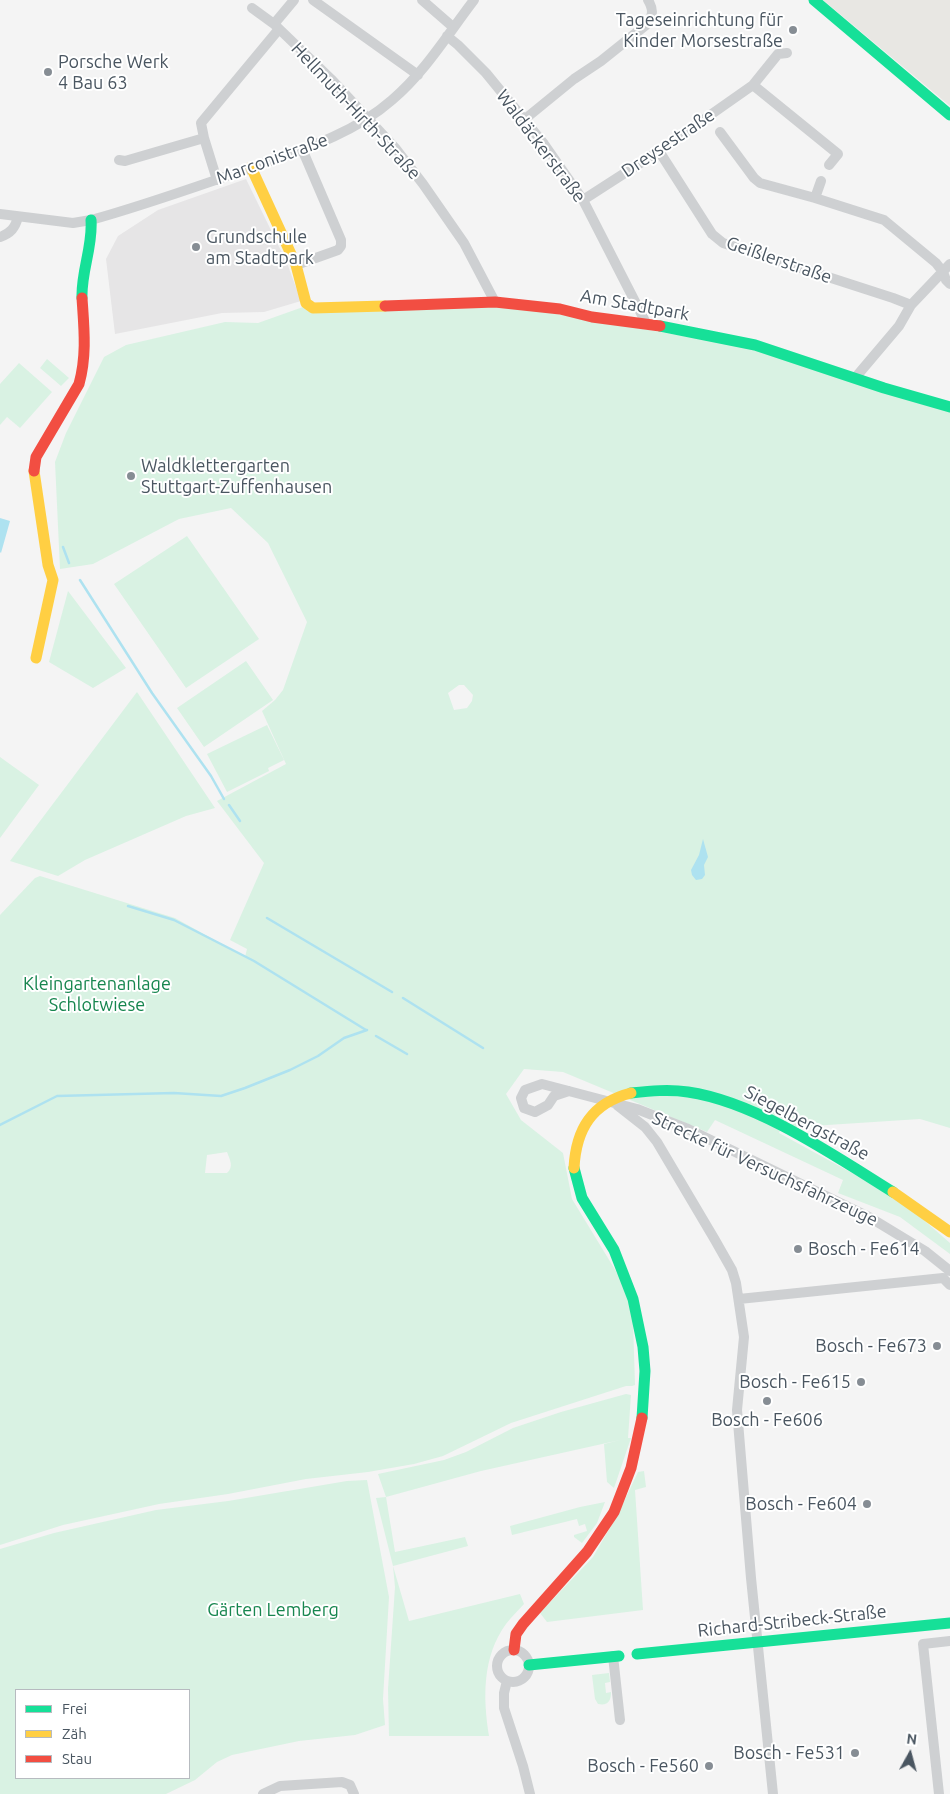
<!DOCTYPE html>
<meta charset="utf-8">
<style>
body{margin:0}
#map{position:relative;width:950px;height:1794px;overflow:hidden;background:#f4f4f4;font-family:Ubuntu,sans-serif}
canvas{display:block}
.legend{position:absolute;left:15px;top:1689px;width:175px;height:90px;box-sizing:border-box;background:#fff;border:1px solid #b7bbc0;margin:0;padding:6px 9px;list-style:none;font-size:15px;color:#4a5661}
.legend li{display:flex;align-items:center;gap:10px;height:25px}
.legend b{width:25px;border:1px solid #b7bbc0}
.north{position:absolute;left:885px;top:1729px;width:50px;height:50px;-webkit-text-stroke:4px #fff;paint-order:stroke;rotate:7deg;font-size:14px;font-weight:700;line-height:20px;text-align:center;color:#4a5661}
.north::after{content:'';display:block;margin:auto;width:18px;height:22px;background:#4a5661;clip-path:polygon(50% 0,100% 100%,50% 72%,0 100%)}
</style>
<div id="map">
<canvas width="950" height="1794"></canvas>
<ul class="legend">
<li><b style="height:6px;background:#16e098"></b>Frei</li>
<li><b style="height:6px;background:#ffcf43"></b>Zäh</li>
<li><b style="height:6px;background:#f24e42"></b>Stau</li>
</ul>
<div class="north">N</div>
</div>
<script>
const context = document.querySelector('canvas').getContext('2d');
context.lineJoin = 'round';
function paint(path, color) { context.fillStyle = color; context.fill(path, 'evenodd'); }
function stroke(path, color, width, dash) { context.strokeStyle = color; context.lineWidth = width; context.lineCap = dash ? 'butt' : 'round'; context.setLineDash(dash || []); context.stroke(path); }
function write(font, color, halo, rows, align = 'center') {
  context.font = font + ' Ubuntu,sans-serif'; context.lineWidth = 4; context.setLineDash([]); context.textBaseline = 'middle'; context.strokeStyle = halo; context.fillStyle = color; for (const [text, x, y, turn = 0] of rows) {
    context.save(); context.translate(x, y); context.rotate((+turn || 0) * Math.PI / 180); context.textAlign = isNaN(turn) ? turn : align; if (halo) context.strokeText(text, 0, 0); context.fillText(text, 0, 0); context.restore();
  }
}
const commercial = new Path2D(`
 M823,0h127v106z`);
const education = new Path2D(`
 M246,179l41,84 14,38 -37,11 -42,1 -107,21 -9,-75 12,-23 40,-26z`);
const green = new Path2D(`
 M505,305l247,43 198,62v718l-30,-9 -139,9 -2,5 104,57 27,18 40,35v11l-50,-37 -62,-24 5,-13 -128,-60 -8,12 -144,-60 -39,-3 -18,25 15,26 42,33 9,46 53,87 8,35 2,64 -3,1h-6l-115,37 -68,33 -29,8 -46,8 -62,7 -78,15 -69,10 -96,21 -63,20v-630l35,-37 5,-2 135,42 70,39 2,-8 -17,-9 34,-77 -47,-62 69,-37 -24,-53 13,-11 8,-10 24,-68 -39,-79 -37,-35 -52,11 -86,45 -33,5 -5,-107 11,-29 38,-76 22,-12 99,-23 33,1 45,-16zM459,685h5l9,10 -1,6 -5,7 -13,2 -6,-17zM227,1152c3,8 7,15 0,21h-22l2,-18z
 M47,359l22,19 -8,8 -21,-18z
 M19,363l33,29 -32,36 -13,-11 -7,8v-41z
 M187,536l72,103 -73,49 -72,-104z
 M68,591l58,77 -33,20 -44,-26z
 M246,661l27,39 -69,47 -27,-39z
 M137,692l78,116 -29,8 -101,44 -27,16 -48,-15z
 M267,725l17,35 -16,8 1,3 -42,21 -20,-38z
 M0,757l39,28 -39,53z
 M626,1394l5,1 -3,43h3l-17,50 -7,-6 -3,-38 16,-4 -139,31 -95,26 9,55 70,-15 3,9 -75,20 16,55 111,-27 4,10c-6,7 -13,13 -18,20 -24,33 -23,74 -17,112h-100l-1,-47 7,-102 -2,-21 -17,-68 10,-1 -8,-23 66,-14 22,-8 47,-24 48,-16z
 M644,1471l2,16 -11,3 8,120 -96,12 -7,-9 53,-56 25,-43 20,-42z
 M367,1480l22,117 -6,102 2,26 -30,10 -56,6 -67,14 -15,7 -22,18 -29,14h-166v-245l54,-16 102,-23 72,-9 119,-20zM189,1690v88h-173v-88z
 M605,1502l-8,21 -15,20 -8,-6v-2l13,-4 -2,-7 -6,2 -2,-7 -65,16 -2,-9 70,-19z
 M609,1673l1,9 -5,1 1,10 5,-1c0,9 -3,14 -13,12l-3,-5 -3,-24z`);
const water = new Path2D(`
 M0,518l10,3 -9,32 -1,-1z
 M703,839l5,18 -4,8 1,10 -3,4 -6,1 -4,-5 -1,-5 8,-15z`);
const stream = new Path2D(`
 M63,547l6,16
 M80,580l72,113 59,83 13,23
 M229,805l11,16
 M128,906l46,14 80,41 112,69
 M267,918l125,74
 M403,998l80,50
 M376,1036l31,18
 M0,1125l57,-29 117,-3 47,3 24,-8 45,-18 28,-14 26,-18 23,-8`);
const street = new Path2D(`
 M313,0l105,75
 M422,0l31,27
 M252,8l22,16 28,27 29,28 65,70 27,35 41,59 31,59
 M274,24l20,-24
 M447,36l11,9 28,28 58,71 39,56 63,123
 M753,85l85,69 -9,11
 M525,119l49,-40 27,-18 45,-36c7,-9 8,-15 2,-25
 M720,132l34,46 6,5 55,15
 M659,151l53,83 11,9 170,55 18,7
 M119,160l6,1 79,-23
 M217,180l-13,-42 -3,-15 78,-94
 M821,181l-6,17 69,22 52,43 7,9 3,8 4,4
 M583,200l76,-49 94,-66 25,-31 9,-1
 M0,214l73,9 18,-3c51,-14 101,-32 151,-49 52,-19 108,-34 150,-71 33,-28 56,-66 82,-100
 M0,237c11,-4 15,-9 18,-20
 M296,265l42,-15 3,-4v-6l-39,-91
 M855,378l44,-52 12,-21 39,-41
 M569,1091l-15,5 -6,9 -13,7 -11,-4 -3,-10 4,-8 17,-6 95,25 51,20 181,88 56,34 25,20
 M617,1105l28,22 12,15 58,98 17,30 4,13 8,54 -7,73 14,168 22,216
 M739,1299l204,-21 7,7
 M497 1666a16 16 0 1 1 32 0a16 16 0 1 1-32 0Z
 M613,1656l7,64
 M507,1681l-3,12v15l19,58 7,28
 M263,1794l17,-8 62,-4 8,3 4,9
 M939,1794l-16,-150 27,-3`);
const fast = new Path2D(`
 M814,0l136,115
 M82,298c-1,-27 11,-51 9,-78
 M660,326l95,19 129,43 66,19
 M631,1093c19,-2 38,-4 57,-1 69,10 147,64 205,100
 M574,1168l8,30 32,52 19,49 10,48 2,24 -3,47
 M637,1654l313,-31
 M529,1665l90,-9`);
const slow = new Path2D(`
 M251,167l45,98 10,38 7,5 72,-2
 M34,471l14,94 5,15 -17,78
 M893,1192l57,40`);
const jam = new Path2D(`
 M385,306l110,-4 65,7 32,8 68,9
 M34,471l2,-14 43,-73c8,-29 5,-56 3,-86
 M514,1650l2,-16 7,-10 64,-72 27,-40 17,-44 11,-50`);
const slowBridge = new Path2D(`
 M574,1168c2,-39 18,-65 57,-75`);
const markers = [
 [793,30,5,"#868d94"],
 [48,72,5,"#868d94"],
 [196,247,5,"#868d94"],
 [131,476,5,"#868d94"],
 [798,1249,5,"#868d94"],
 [937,1346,5,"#868d94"],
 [861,1382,5,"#868d94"],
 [767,1401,5,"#868d94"],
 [867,1504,5,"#868d94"],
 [855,1753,5,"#868d94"],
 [709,1766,5,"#868d94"]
];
const poiNames = [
 ["Tageseinrichtung für",783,20],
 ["Kinder Morsestraße",783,41],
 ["Porsche Werk",58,62,"left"],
 ["4 Bau 63",58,83,"left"],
 ["Grundschule",206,237,"left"],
 ["am Stadtpark",206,258,"left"],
 ["Waldklettergarten",141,466,"left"],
 ["Stuttgart-Zuffenhausen",141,487,"left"],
 ["Bosch - Fe614",808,1249,"left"],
 ["Bosch - Fe673",927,1346],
 ["Bosch - Fe615",851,1382],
 ["Bosch - Fe606",767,1420,"center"],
 ["Bosch - Fe604",857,1504],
 ["Bosch - Fe531",845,1753],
 ["Bosch - Fe560",699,1766]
];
const streetNames = [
 ["Hellmuth-Hirth-Straße",356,111,47],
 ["Dreysestraße",668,143,-34],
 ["Waldäckerstraße",541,146,53],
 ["Marconistraße",272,159,-20],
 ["Geißlerstraße",779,260,19],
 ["Am Stadtpark",635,305,10],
 ["Siegelbergstraße",807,1123,28],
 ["Strecke für Versuchsfahrzeuge",765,1169,25],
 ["Richard-Stribeck-Straße",792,1621,-6]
];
const parkNames = [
 ["Kleingartenanlage",97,984],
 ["Schlotwiese",97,1005],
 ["Gärten Lemberg",273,1610]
];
paint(commercial, '#e8e7e3');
paint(education, '#e6e5e6');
paint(green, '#d9f2e3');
paint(water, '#aee2f0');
stroke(stream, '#aee2f0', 2.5);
stroke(street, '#ced0d2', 10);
stroke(fast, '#16e098', 11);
stroke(slow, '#ffcf43', 11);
stroke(jam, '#f24e42', 11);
stroke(slowBridge, '#ffcf43', 11);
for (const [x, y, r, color] of markers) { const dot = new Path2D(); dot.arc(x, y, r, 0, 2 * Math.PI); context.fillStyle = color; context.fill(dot); stroke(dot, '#fff', 2); }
write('18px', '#4a5661', '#fff', poiNames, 'right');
write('18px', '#4a5661', '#fff', streetNames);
write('18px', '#17864f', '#fff', parkNames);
</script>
